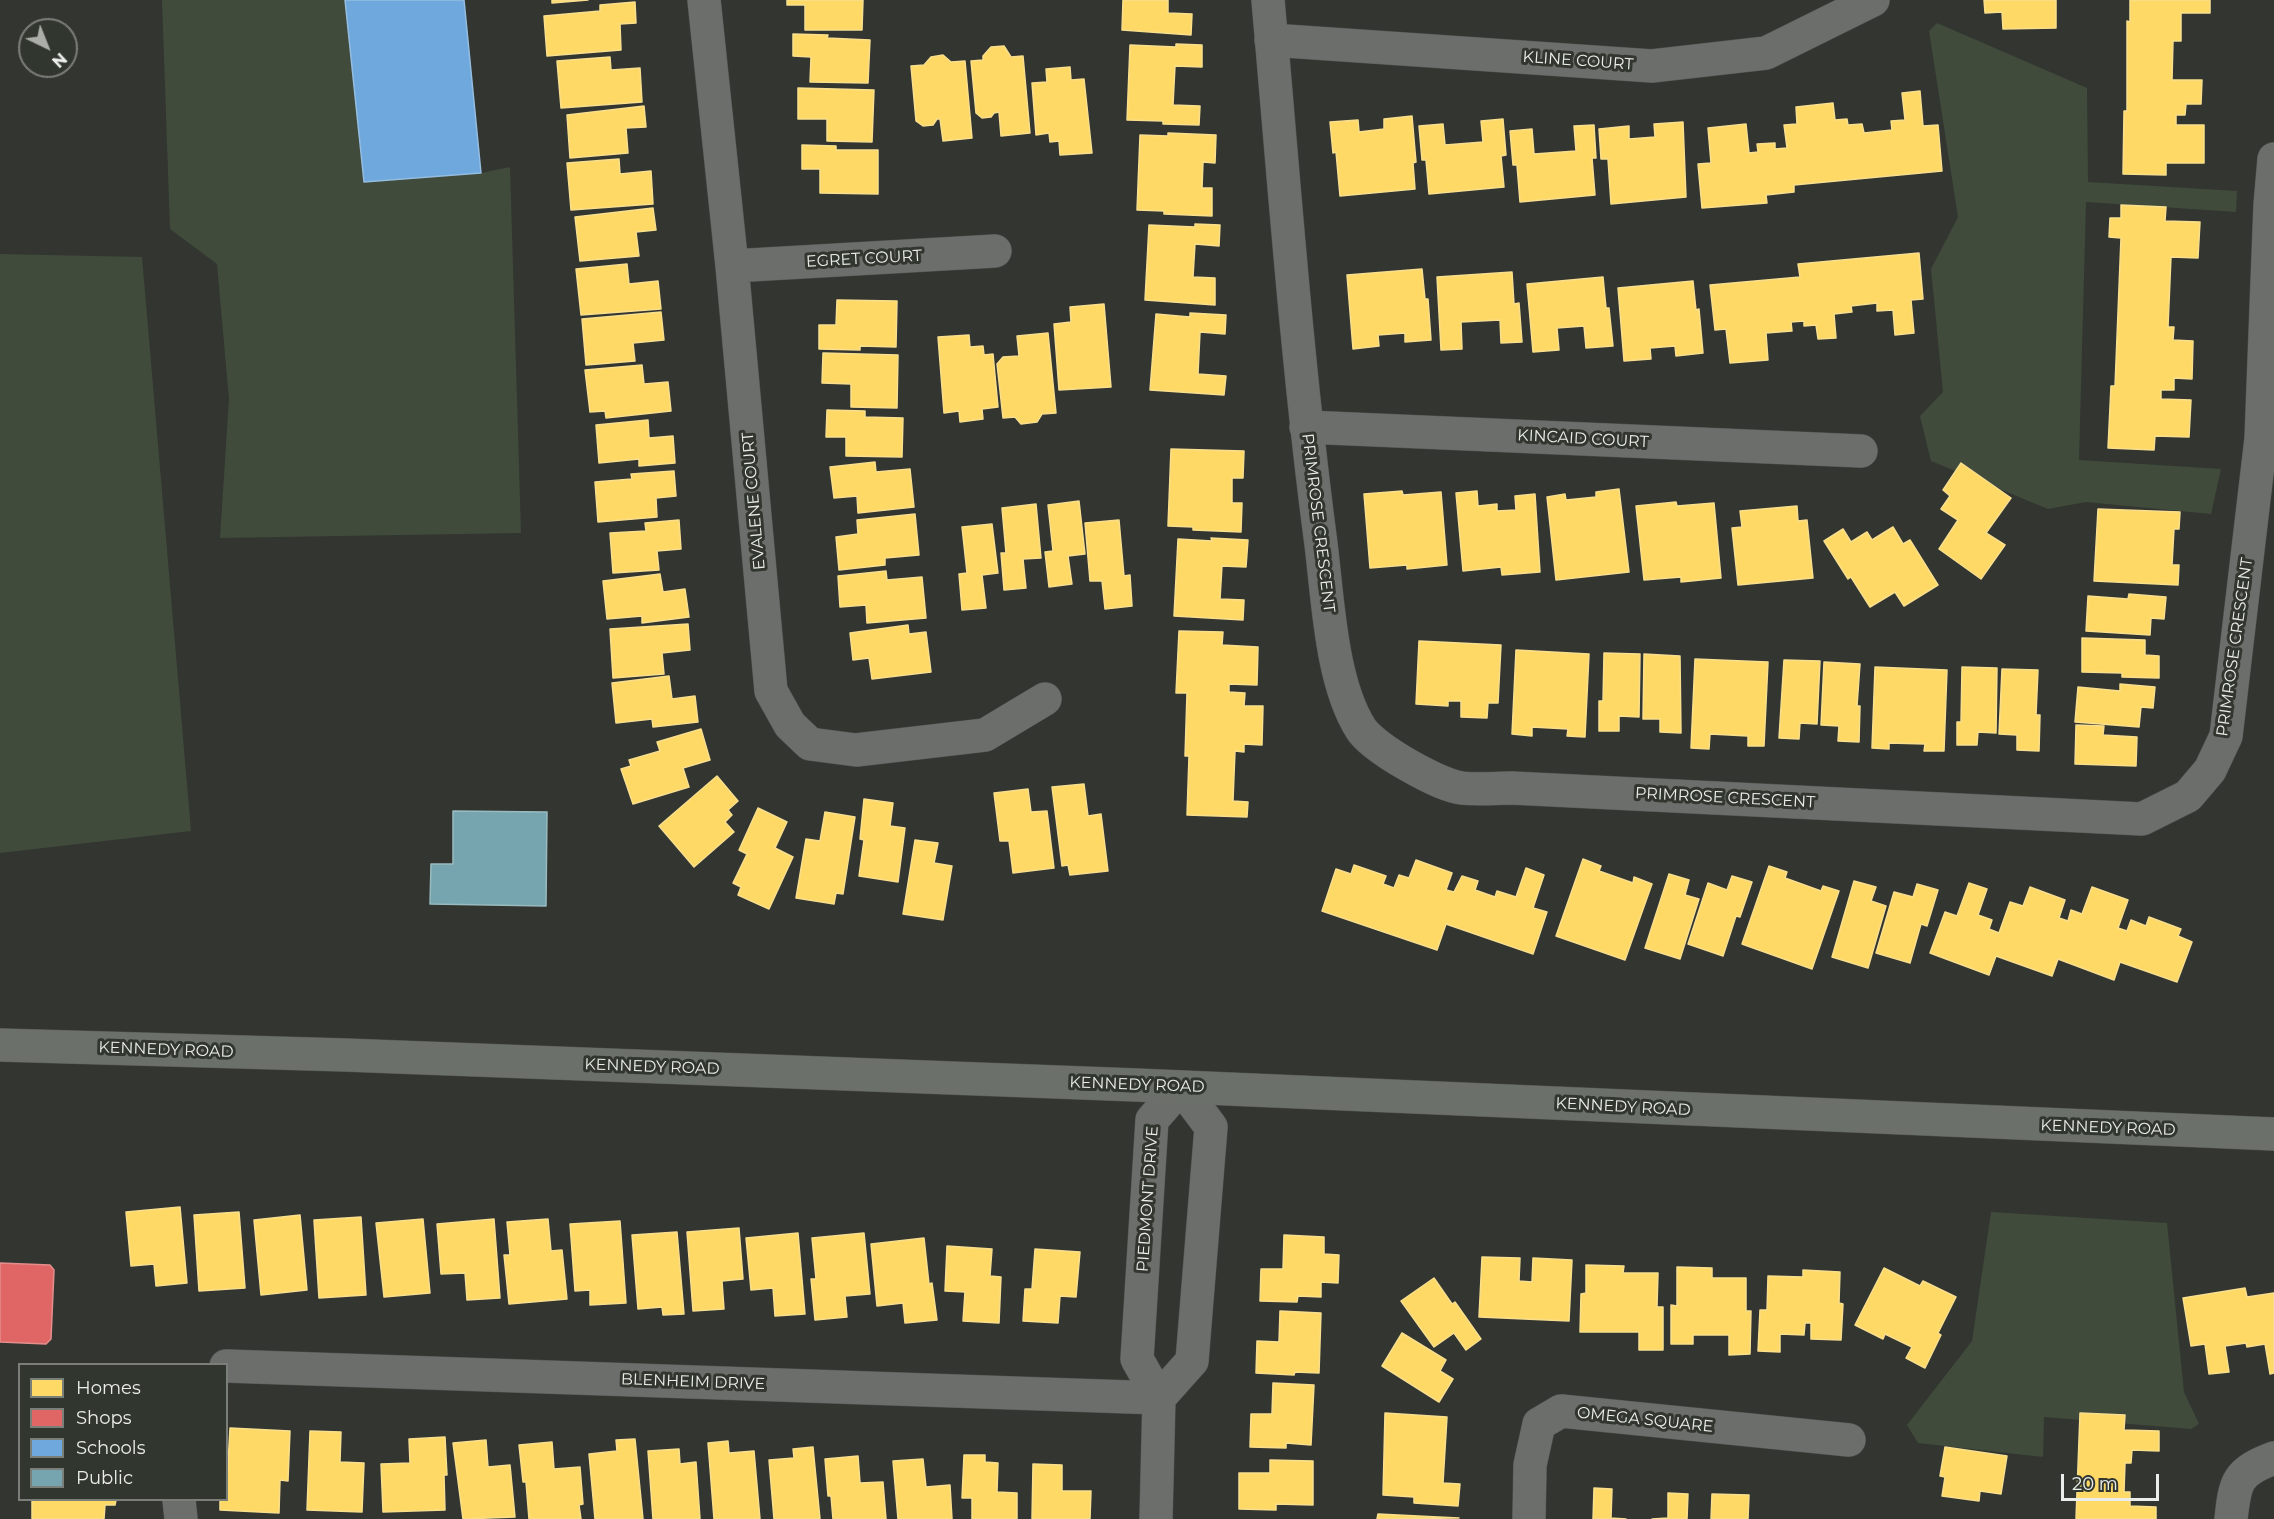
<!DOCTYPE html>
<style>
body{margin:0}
#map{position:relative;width:2274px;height:1519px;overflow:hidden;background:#323530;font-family:Montserrat,sans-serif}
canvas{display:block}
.legend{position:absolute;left:18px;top:1363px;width:210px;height:138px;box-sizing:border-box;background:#31362f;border:2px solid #7b7f79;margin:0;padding:8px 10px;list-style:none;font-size:18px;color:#eaede9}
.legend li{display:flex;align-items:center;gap:12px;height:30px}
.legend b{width:30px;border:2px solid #7b7f79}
.north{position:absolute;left:18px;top:18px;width:60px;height:60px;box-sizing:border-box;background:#31362f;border:2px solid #7b7f79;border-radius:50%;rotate:137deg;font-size:16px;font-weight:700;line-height:24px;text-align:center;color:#eaede9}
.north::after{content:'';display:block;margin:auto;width:21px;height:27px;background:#aaada8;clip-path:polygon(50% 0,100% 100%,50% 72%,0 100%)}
.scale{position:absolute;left:2061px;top:1474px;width:98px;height:27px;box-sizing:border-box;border:3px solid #eaede9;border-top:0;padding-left:8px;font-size:18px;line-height:21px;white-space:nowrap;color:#eaede9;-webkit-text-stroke:4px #31362f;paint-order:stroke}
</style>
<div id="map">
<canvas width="2274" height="1519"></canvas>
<ul class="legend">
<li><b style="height:16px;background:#ffd966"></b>Homes</li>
<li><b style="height:16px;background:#e06666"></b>Shops</li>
<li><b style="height:16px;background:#6fa8dc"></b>Schools</li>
<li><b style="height:16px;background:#76a5af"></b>Public</li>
</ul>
<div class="north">N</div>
<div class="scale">20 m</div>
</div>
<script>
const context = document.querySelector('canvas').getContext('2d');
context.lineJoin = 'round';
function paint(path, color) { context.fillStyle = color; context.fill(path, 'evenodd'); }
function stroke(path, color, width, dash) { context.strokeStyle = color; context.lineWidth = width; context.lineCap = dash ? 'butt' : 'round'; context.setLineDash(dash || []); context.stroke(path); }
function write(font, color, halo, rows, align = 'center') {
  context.font = font + ' Montserrat,sans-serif'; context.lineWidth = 6; context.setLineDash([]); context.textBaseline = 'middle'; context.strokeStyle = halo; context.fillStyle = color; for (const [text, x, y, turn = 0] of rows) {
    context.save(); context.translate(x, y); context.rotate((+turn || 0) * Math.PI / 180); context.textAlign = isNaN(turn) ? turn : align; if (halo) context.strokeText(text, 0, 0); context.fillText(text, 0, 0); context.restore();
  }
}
const green = new Path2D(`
 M162,0h183l19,182 117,-9 29,-6 11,366 -301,5 9,-139 -12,-135 -47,-35z
 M1937,23l150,65 1,94 149,9 -1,21 -150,-10 -7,258 142,9 -10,45 -125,-12 -38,7 -117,-48 -11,-45 23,-24 -12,-123 27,-52 -29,-186z
 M0,254l142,3 49,574 -191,22z
 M1991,1212l176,11 17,169 15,32 -8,5 -147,-12 -1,40 -125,-14 -11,-18 65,-84z`);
const homes = new Path2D(`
 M552,0h36l-36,3z
 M787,0h76l-1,30h-57v-25h-18z
 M1123,0h45v13l24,1 -1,21 -69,-5z
 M1984,0h72v28l-53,1 -1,-17 -17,1z
 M2130,0h80v13h-29v28h-8l-1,39h30l-1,24h-15l-1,11h-9v10h28v38h-38v12l-43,-1 1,-63h3v-90l3,1z
 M635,2l1,21 -16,1 1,26 -74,6 -3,-40 56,-5v-6z
 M793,34l35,1 -1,3 43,2 -2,43 -58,-1 1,-25 -18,-1z
 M1176,44l26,1v22l-27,-1 -2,39 27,1 -1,19 -36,-1v-3l-36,-1 3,-75 46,2z
 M1004,46l7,11 12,-1 7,77 -29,3 -2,-24 -5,1 -3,4 -9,1 -6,-5 -5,-52 12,-1v-4l8,-9z
 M943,55l8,7 14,-1 7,77 -29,3 -3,-22h-3l-4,6 -10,1 -7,-5 -5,-55 13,-1 7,-8z
 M610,57l1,13 29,-2 2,34 -81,6 -4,-47z
 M1070,67l1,13 13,-1 8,74 -32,2 -1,-14 -9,1 -1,-9 -13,2 -4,-52 15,-1 -1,-13z
 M798,88l76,2 -2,52 -45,-1v-22h-29z
 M1920,91l3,35 15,-1 4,46 -148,14v7l-28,3 1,8 -65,5 -4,-44 13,-1 -3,-35 38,-4 3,29 9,-1 -1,-8 18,-1v6l12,-1 -3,-23 13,-1 -1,-17 37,-4 2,17 12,-1 1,6 14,-1 2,9 28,-3 -1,-9 14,-1 -3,-27z
 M644,106l2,21 -20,1 2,25 -58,5 -3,-43z
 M1412,116l4,46 -3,1 2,26 -75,7 -4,-44 -3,1 -3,-31 28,-2 1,12 25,-3v-10z
 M1503,119l3,36 -5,1 3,31 -75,7 -3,-34h-4l-3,-34 24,-2 2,21 38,-3 -2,-21z
 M1683,122l3,75 -75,7 -3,-45h-7l-2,-30 30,-3v13l26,-2 -1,-13z
 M1594,125l2,33h-4l3,37 -75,7 -3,-37h-4l-3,-34 22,-2 2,25 42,-3 -2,-25z
 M1168,133l48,2 -1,28 -12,-1 -1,26h10v28l-48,-2v-3l-27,-1 3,-75 28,1z
 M802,145l34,1v4h42v44l-58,-1v-24h-18z
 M619,159l1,15 31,-3 2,33 -82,6 -4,-47z
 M2121,205l45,2 -1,14 35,1 -2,36 -27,-1 -3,70h6l-1,13 20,1 -1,38 -18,-1v12h-13v9l30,1 -2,37 -34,-1 -1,14 -46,-2 3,-62h4l6,-148 -12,-1 1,-19h11z
 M653,208l3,22 -20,2 3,24 -59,5 -5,-44z
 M1195,224l25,1 -1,21 -24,-2 -2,33 22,1v27l-70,-5 4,-75 46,2z
 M1919,253l4,46 -12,1 3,33 -19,2 -2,-25 -16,1v-8l-26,3 1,6 -18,2 2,24 -18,1 -2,-14 -12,1v-5l-13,1 1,9 -26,2 2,27 -38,3 -4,-34 -11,1 -5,-45 90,-8 -2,-13z
 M627,264l2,20 29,-3 3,28 -80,6 -5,-46z
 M1422,269l3,30h3l3,41 -26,2v-9l-27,2 1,11 -26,3 -6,-74z
 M1512,272l2,32 5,-1 3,39 -21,1 -1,-23 -39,2 1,27 -21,1 -4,-73z
 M1603,277l3,31h3l4,38 -27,2 -2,-22 -27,2 2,22 -26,2 -6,-68z
 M1693,281l3,29 3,-1 4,44 -27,3 -1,-10 -25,2 1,11 -27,2 -6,-73z
 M837,300l60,1 -1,46 -36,-1v4l-41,-1v-24h17z
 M1104,304l7,83 -52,3 -5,-66 17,-2 -1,-15z
 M661,312l3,28 -31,3 2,18 -49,4 -4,-46z
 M1190,313l36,2 -1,19 -25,-2 -2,42 28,2 -2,19 -74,-5 6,-76 34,3z
 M1048,333l8,80 -14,1 -5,8 -16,2 -6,-7 -12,1 -6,-54 6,-7 16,-1 -2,-20z
 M969,335l1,12 13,-1 1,9 9,-1 5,53 -16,2 1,10 -23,3 -1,-11 -15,2 -6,-76z
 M823,353l75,2 -1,53 -46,-1v-23l-29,-1z
 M642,365l2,19 24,-2 3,29 -65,7 -1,-7 -15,1 -5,-42z
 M827,410l38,1v6l38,1 -1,39 -56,-1v-19h-20z
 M648,420l1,18 24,-2 2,27 -36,3v-7l-40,4 -3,-38z
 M1171,449l73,2 -1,27h-11v25h10l-1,29 -48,-2v-3l-25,-1z
 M875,462l1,10 34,-3 4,38 -56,6 -1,-17 -23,2 -4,-31z
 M1961,463l50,35 -25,35 19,12 -24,34 -42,-30 19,-29 -17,-11 9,-13 -7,-6z
 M674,471l2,25 -20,2 1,19 -59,5 -3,-40 37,-3 -1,-5z
 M1619,489l10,83 -73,8 -9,-83 18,-3 1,6 30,-3v-5z
 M1402,491l1,4 38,-3 6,73 -40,4v-4l-37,3 -6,-74z
 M1477,491l1,15 19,-2v7l19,-1 -1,-14 20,-2 5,78 -38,3 -1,-8 -38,4 -7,-78z
 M1079,501l6,53 -17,2 4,28 -23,3 -4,-35 8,-1 -5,-46z
 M1676,502l1,4 37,-3 7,75 -40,4v-5l-37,3 -8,-74z
 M1036,504l5,54 -18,1 3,29 -22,2 -3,-37h5l-4,-45z
 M1797,506l1,15 9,-1 6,58 -75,7 -6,-57 10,-1 -2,-16z
 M2098,509l82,3 -1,17h-5l-2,36h7l-1,20 -84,-4z
 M915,514l4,41 -34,3v7l-46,5 -3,-33 22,-3 -1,-14z
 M679,520l2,29 -24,2 2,19 -46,3 -3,-40 36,-2 -1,-8z
 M1119,520l5,56 6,-1 2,31 -27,3 -3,-28h-12l-5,-58z
 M992,524l6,49 -16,2 4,33 -24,2 -3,-36 8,-1 -5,-46z
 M1893,527l10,17 7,-4 28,45 -34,21 -9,-14 -25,15 -19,-30 -3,2 -24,-38 19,-12 8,13 16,-10 5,8z
 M1211,538l37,2 -2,27 -24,-1 -2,33 24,1 -1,20 -69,-4 4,-77 34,2z
 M886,571l1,9 35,-3 4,41 -59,5 -1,-18 -26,2 -2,-31z
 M660,574l3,18 22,-3 4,28 -47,6v-7l-35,3 -4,-38z
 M2129,594l37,3 -2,22 -13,-1 -1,17 -64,-4 2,-35 40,3z
 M688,624l2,26 -28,3 2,21 -51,4 -3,-49z
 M908,625l1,9 17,-2 5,40 -59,7 -3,-21 -16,2 -3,-27z
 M1179,631l44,1 -1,13 36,2 -1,38 -28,-1v8l16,1 -1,13h19l-1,39 -18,-1v8l-9,-1 -2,50 15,1 -1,15 -60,-2 2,-59h-4l2,-63h-11z
 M2082,638l63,2v15l14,1v22l-37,-1v-4l-40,-1z
 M1419,641l82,4 -3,58h-10l-1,15 -26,-1v-16h-13v5l-32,-2z
 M1516,650l73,4 -4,83 -18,-1 1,-7 -36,-2v9l-20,-2z
 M1604,653l36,1 -1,63 -20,-1v15h-20v-30h4z
 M1644,654l36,2 1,77 -21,-1v-13h-17z
 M1695,659l73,3 -4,84h-16v-10l-38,-2 -1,15 -18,-1z
 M1784,660l36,1 -3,63 -17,-1 -1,16 -20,-1z
 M1824,662l36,2 -3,42h3l-1,36 -21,-1 1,-15 -18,-1z
 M1875,667l72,3 -3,81h-20l1,-7 -36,-1v6l-17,-1z
 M1962,667l35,1 -1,65 -18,-1 -1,13h-20v-23h4z
 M2002,669l36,1 -2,45h4l-1,36 -22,-1v-15l-18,-1z
 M669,676l3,23 23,-3 3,26 -45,5 -1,-8 -36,4 -4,-40z
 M2120,684l35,3 -2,21 -12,-1 -2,20 -64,-5 3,-35 42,4z
 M2076,725l28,1 -1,9 34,2 -1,29 -61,-2z
 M701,729l9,31 -27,8 6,19 -56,17 -12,-35 10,-3 -2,-6 31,-9 -3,-9z
 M717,776l21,25 -10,9 4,5 -7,7 9,10 -40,35 -35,-41z
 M1084,784l4,32 13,-2 7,57 -38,4 -2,-10 -6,1 -10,-79z
 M1028,789l3,23 16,-1 7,57 -41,5 -4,-32h-9l-6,-48z
 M864,799l29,4 -3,23 15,2 -7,54 -39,-6 5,-36 -4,-1z
 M758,808l29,14 -12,26 18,9 -24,52 -31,-14 3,-8 -8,-4 14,-29 -8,-4z
 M825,812l30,5 -12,77 -7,-1 -2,11 -38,-6 10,-59 14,2z
 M915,840l23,3 -4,20 18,3 -9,54 -40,-6z
 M1583,859l18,7 -2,5 34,12 1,-6 18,7 -27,76 -69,-24z
 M1416,860l36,13 -6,17 8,2 8,-16 16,5 -3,9 20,7 2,-6 19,6 10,-29 18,7 -11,33 14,4 -14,42 -87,-30 -9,26 -115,-39 14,-42 15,5 3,-9 32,11 -3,8 11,4 5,-13 10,3z
 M1769,866l18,6 -2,6 36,13 2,-5 16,5 -27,78 -70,-25z
 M1669,874l20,6 -4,15 14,4 -19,60 -35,-11z
 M1732,876l20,6 -12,35 -4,-1 -13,40 -35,-12 20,-61 19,7z
 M1854,881l22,6 -5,14 15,5 -18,62 -36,-11z
 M1969,883l18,6 -9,26 14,5 -3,9 10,4 11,-31 13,4 7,-19 35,13 -6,18 9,3 3,-11 11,4 10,-27 36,13 -10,28 9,3 4,-11 15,6 3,-9 32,12 -3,7 14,6 -15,40 -57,-20 -6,18 -56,-21 -6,17 -56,-20 -7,19 -59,-22 15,-41 12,4z
 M1917,884l21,6 -11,36 -6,-2 -11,39 -34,-10 18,-61 19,5z
 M180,1207l7,76 -31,3 -2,-22 -23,2 -5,-54z
 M239,1212l6,76 -46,3 -5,-76z
 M300,1215l7,75 -46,5 -7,-75z
 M361,1217l5,78 -47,3 -5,-78z
 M423,1219l7,74 -46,4 -8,-74z
 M494,1219l6,79 -33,2 -2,-27 -24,1 -4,-50z
 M548,1219l3,32 11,-1 5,49 -58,5 -5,-49h6l-3,-33z
 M620,1221l6,82 -36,2v-15l-15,1 -5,-67z
 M739,1228l4,51 -21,2 2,28 -31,2 -6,-79z
 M677,1232l7,82 -21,1 -1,-8 -24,2 -6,-74z
 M798,1233l7,81 -30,2 -2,-28 -22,2 -5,-52z
 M864,1233l6,61 -25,2 2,21 -32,3 -4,-41h5l-4,-41z
 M1284,1235l40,2v17l15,1 -1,28 -17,-1v15l-23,-1 -1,6 -37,-1 1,-32h22z
 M924,1238l5,46 3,-1 5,37 -32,3 -2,-20 -26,3 -6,-62z
 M947,1246l45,3 -2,27 11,1 -2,46 -36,-2 2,-29 -20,-1z
 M1035,1249l45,3 -4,45 -16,-1 -2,27 -35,-2 2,-32h7z
 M1482,1257l38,1 -1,23 13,1 1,-24 39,2 -3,61 -90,-4z
 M1586,1265l38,1 -1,7h35l-1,34h6v43h-24v-18h-59l1,-38 5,-1z
 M1677,1267l35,1v10h34v33h5l-1,43 -21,1v-20h-36v9h-22v-39l6,1z
 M1884,1268l36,18 3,-5 33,16 -18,36 3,2 -16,33 -19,-10 6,-11 -27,-13 -2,5 -28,-14z
 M1803,1270l37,2 -1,31 4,1 -2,36 -30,-1v-16h-6l-1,12 -24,-1v18l-22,-1 2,-41h7l1,-34 35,1z
 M1434,1278l18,26 3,-2 26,37 -15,11 -12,-17 -20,14 -33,-46z
 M2245,1288l2,9 27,-4v80l-4,1 -5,-30 -18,3 -1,-4 -21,3 4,26 -20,2 -4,-30 -14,2 -8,-48z
 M1280,1311l41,2 -2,60 -24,-1 -1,3 -38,-2 1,-32 22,1z
 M1402,1333l44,27 -6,11 13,8 -14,23 -57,-36z
 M1273,1383l41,2 -3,60 -25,-2v5l-36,-1 1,-33h21z
 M1385,1413l62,4 -4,66 17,1 -2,22 -44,-3v-6l-31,-2z
 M2080,1413l45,2 -1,15 35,1v20l-27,-1 -1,13h-6l-1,29h6v14l26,1v12h-80z
 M230,1428l60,3 -2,50 -8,-1 -1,33 -59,-3v-10h6z
 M310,1431l31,1 -1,30 24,1 -2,49 -55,-2z
 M445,1437l2,38h-3l1,35 -62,2 -2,-48 29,-1 -1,-24z
 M635,1439l8,80h-48l-6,-65 28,-3 -1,-11z
 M486,1440l2,27 22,-2 5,52 -52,2 -10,-76z
 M728,1441l1,12 25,-2 6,68h-46l-6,-76z
 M552,1442l2,27 26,-2 3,37 -4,1 2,14h-52l-3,-37h-3l-4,-37z
 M813,1447l7,72h-46l-5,-59 25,-2 -1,-9z
 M1945,1447l62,9 -6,38 -21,-3 -1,10 -37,-5 3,-19 -5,-1z
 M679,1449l1,15 16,-2 4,57h-47l-5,-68z
 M964,1455h21v7l13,1 -1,29 20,1v26h-45v-21h-10z
 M858,1456l2,27 23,-1 3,37h-53l-2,-23h-3l-3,-37z
 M923,1459l3,28 24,-2 2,34h-54l-5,-58z
 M1270,1460l43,1v44l-37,-1v6l-37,-1v-36h31z
 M1033,1464l29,1v26h29l-1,28h-58z
 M1594,1488l18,1 -1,29 15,1h-33z
 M1668,1493l20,1 -1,25h-35l16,-1z
 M1712,1494l37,1 -1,24h-37z
 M32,1500h84l-1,5h-10l-1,14h-72z
 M1378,1514l81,4 -82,1z`);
const shops = new Path2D(`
 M0,1263l50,2 4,5 -3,69 -5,5 -46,-2z`);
const schools = new Path2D(`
 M345,0h119l17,173 -117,9z`);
const public = new Path2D(`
 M453,811l94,1 -1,94 -116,-2 1,-40h22z`);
const minor = new Path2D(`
 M704,0l28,266 39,425 19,34 20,19 46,6 129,-15 60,-36
 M1268,0c16,181 29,363 53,544 7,56 10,138 40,185 12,19 79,57 101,59 16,2 34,0 50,0l630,31 46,-23 22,-26 16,-34 35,-297 9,-234 4,-46
 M1271,40l381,26 114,-13 107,-53
 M732,266l263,-15
 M1306,427l555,24
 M226,1366l933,32
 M179,1500l2,19
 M1156,1519l3,-121 -22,-39 15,-239 29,-33 30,40 -19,234 -33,37
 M1529,1519l1,-54 9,-41 22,-13 288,29
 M2231,1519c4,-38 6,-47 43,-61`);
const secondary = new Path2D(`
 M0,1045l345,10 791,30 1138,49`);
const streetNames = [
 ["KLINE COURT",1578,61,4],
 ["EGRET COURT",864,259,-3],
 ["KINCAID COURT",1583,439,3],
 ["EVALENE COURT",754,501,-95],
 ["PRIMROSE CRESCENT",1318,523,83],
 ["PRIMROSE CRESCENT",2235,647,-82],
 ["PRIMROSE CRESCENT",1725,798,3],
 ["KENNEDY ROAD",166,1050,2],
 ["KENNEDY ROAD",652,1067,2],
 ["KENNEDY ROAD",1137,1085,2],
 ["KENNEDY ROAD",1623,1107,3],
 ["KENNEDY ROAD",2108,1128,2],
 ["PIEDMONT DRIVE",1148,1199,-86],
 ["BLENHEIM DRIVE",693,1382,2],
 ["OMEGA SQUARE",1645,1420,6]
];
paint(green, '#404b3c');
paint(homes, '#ffd966');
stroke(homes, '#f9df8d', 1.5);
paint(shops, '#e06666');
stroke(shops, '#e38e8d', 1.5);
paint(schools, '#6fa8dc');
stroke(schools, '#94bde0', 1.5);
paint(public, '#76a5af');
stroke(public, '#99bbc0', 1.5);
stroke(minor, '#50534f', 34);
stroke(secondary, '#50534f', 34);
stroke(minor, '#6c6e6b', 33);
stroke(secondary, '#6c706a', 33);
write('16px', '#eaede9', '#31362f', streetNames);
</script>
